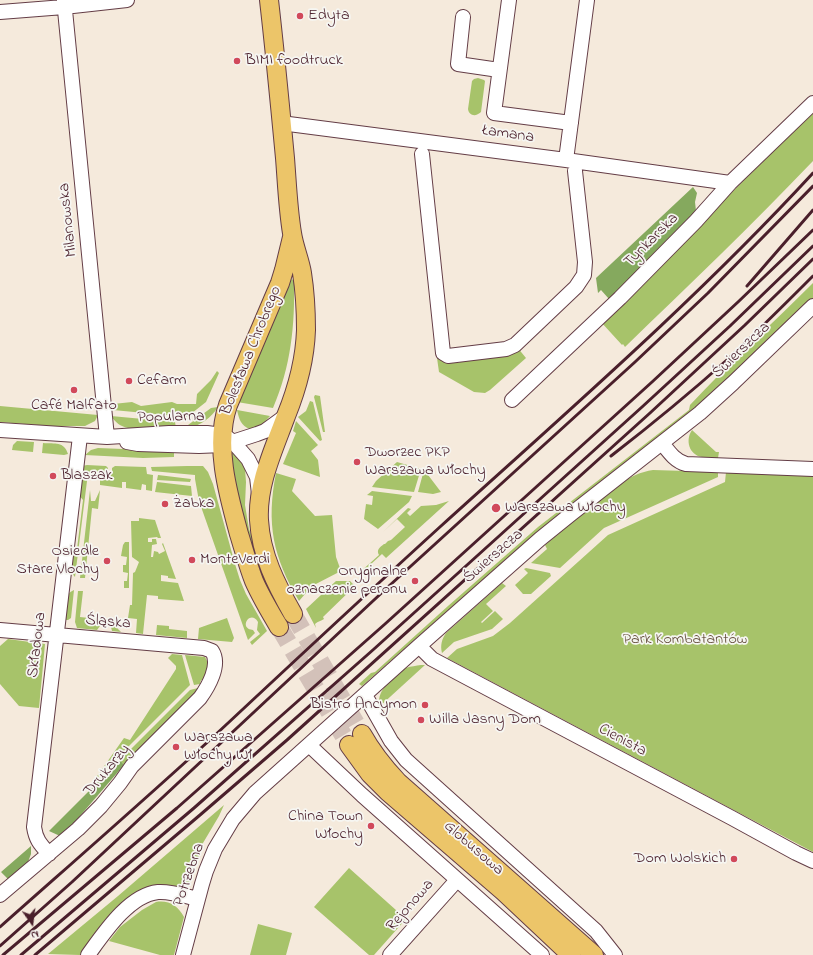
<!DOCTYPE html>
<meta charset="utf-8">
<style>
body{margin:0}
#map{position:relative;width:813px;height:955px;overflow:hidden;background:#f5eadc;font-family:"Indie Flower",sans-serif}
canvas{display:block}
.north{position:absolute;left:12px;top:903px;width:40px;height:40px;-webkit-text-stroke:3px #f6f6f2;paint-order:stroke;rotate:166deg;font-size:11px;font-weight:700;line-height:16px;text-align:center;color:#4a1f2b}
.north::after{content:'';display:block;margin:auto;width:14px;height:18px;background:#4a1f2b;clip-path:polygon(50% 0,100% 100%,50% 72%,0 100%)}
</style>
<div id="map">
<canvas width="813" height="955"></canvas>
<div class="north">N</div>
</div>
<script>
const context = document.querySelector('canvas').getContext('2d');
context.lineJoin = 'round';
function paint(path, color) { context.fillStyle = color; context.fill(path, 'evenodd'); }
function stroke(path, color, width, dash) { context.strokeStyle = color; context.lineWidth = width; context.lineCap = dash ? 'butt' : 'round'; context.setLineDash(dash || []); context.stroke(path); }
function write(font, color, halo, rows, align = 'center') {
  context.font = font + ' "Indie Flower",sans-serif'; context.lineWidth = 3.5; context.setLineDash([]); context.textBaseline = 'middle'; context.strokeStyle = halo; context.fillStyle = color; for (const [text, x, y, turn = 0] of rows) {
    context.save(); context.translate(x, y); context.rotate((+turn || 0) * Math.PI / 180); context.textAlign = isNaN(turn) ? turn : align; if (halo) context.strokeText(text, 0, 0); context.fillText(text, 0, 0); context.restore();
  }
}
const green = new Path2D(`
 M478,78l6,2 1,1 -4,31c-5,5 -12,4 -13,-3l4,-28 2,-2z
 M813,112v49c-61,64 -125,125 -188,186l-2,-3 -1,1 -21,-23z
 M292,279l2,3c1,43 -3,85 -21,126l-36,-6 53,-122z
 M813,283v16l-56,54 -32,29 -35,30 -125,97 -30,25 -173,152 -3,-2 12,-11 4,-1 73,-66 90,-79 151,-117 1,-5c39,-42 82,-81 123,-122z
 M517,347l9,11 -36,32 -5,3 -11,-1 -35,-20 -2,-14c10,3 21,9 30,0z
 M217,371l2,2 -13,29 -19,15 -74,-7v-6l19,-2 9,4 31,-4 5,2h19l1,-10 14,-14z
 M315,395l5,1 5,36h-2l-9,-35z
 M310,401l3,1 9,38 -2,1 -22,-24 8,-6z
 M0,406l98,9 -3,6 -10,5h-35l-50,-4z
 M218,407c-7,11 -17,18 -29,21l-1,-3 23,-17z
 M237,410l33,6 -9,10 -11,3c-9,-3 -11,-10 -13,-19z
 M111,416l64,6 1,6h-48c-8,-2 -12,-5 -17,-12z
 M296,421l22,24 -7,6 7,9 2,17 -37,-13 13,-31 -3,-2z
 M692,430l24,22h3l-1,6c-5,0 -10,0 -16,-1 -13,-2 -17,-17 -10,-27z
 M17,441l17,1 -1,10 -21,-2 1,-5z
 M43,443c12,1 21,-2 25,11l-4,1 -22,-2z
 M98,448l76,3v6l-31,1 -58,-3 6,-5z
 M230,449l7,4 8,16 1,13 -1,23 4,24 6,18 33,72 -4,3 -25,-48 -24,-86z
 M397,462l24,7 -7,23 -42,-5 4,-6z
 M87,465l19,1 2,2v3l-20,2 -13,104 -4,-5v-19l6,-4 6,-49 -5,-6 4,-28z
 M115,466l31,1 1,7 6,1 -1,16 -6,-1v-5l-4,-1 -1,6 -15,-2v-6h-4v6l-22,-3v-9l12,-2v-6z
 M187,466h16l5,6 5,12 22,80 5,16 6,14 21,37 -15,14 -2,-3 10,-8 -3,-4 1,-8c-8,-13 -20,7 -5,8l2,3 -7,7 -49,-139 -4,-22v-4l-43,-4 -1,-4z
 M424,470l1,1 16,21 -8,2 -15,-2z
 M653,470l65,2v5l-114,51 -44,40 -29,-5 16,-14 -2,-4c14,-13 30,-25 45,-37 18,-15 39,-35 63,-38z
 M726,472l87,4v376l-366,-194 10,-9 36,-13 17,-13 98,-88 117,-53z
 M276,473l20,6 -4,12 23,25 17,-1 4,42 5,14 -29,15 -13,15c-26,-44 -33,-77 -23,-128z
 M158,475l33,4 -1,3 -33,-2z
 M157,482l34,4 1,10 -37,-4z
 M90,490l1,11h4l5,-11 -2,19 -6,-1 -7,70h-5z
 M372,491l40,5 -3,6 -31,27 -14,-10 2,-15 6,1 1,-9 -6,-1z
 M449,501l-63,57 -4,-4 -22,20 -1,-1 20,-18c-3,-5 1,-8 5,-11h1l3,-3 3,-1 14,-13 -8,-8 -14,13 25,-24 3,1 -4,4 3,3 11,-10 15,-1z
 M139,518l16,2 6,18h-3l-1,-1 -9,1v4h4v-3h4l1,5 -5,1 -1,12h2l1,-6 4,1 1,2 6,-3 -3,-7 1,-1 13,36 -8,-1v-2l-7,-1v6l17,2 6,18 -26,-2v-3l-11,-1 -4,39 -7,-1 1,-14 -9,-1 2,-13h2l1,-32 2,-1 4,-10 -7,-5 -1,-36h8z
 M125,542h4v46h-5v-7h3l1,-8 -5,-1v-7h3l1,-8 -6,-1 2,-11z
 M526,568l24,5 1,3 -20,18h-8l-8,-9 13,-12 -4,-4z
 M336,581h14l5,5 -32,31 1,2c-3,2 -6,2 -9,5l1,4 -10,-19z
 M502,583l4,3 -20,18 7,7 -12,11 1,1 13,-12 8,8 -11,10 -38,13 -12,11c-2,-8 0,-14 4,-20z
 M74,590l-3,28 -3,2h-4c1,-9 -1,-26 10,-30z
 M78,591h5l-3,26 36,4 1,7 4,4 -9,-1 -1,-4 -4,-3 -7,2 -3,4 -20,-2 -2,-6z
 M227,618l7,20 -2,4 -34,-3 1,-11z
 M157,625l12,1v3l18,2v7l-31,-3z
 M8,639l37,5 -6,64 -20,-2 -19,-22v-38z
 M172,654l10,1 8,30 -97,97 31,-44 6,2 46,-71v-3l-8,-8z
 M185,655l20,2 5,10 -4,13h-5l-1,4 -6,1z
 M421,665h4l-46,42c-1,-16 6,-21 17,-31 3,-3 6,-6 10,-8 5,-2 10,-2 15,-3z
 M198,688l-11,17 -63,60 -4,-5 70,-70z
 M224,805l-5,11 -16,27 -13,39c-6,7 -11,5 -19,3 -4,0 -9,0 -13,0 -7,0 -14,4 -20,7 -23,11 -43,43 -58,63l-32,-1 70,-58z
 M349,868l57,51 -32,36h-5l-55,-48z
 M156,902c13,-2 22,4 28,15l-10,38h-14l-51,-14 11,-14 22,-17z
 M258,924l34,9 -6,22h-36z`);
const forest = new Path2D(`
 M693,187l4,6 -2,9 1,9 -4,6 -83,82 -8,-9 -3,3 -2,-15z
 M120,760l4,5 -57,66 -7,5 -11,-5z
 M31,846v8l-3,8 -20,17 -7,-7z`);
const majorTunnel = new Path2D(`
 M293,614l69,120
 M279,627l70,118`);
const minor = new Path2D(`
 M64,0l43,437
 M509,0l-15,113 77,10
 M0,12l64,-5 63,-7
 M463,17l-5,47 41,6
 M281,123l285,37 164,23
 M422,154l21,199 5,3 58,-7 9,-4 61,-58 8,-12 1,-13 -10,-91
 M566,160l21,-160
 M512,400l108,-102 76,-77 34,-38 83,-80
 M0,430l107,7 62,-4h38l15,2 6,3 5,4 15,17 9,18 2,17
 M127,442l11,2 61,2 24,-1 34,-11 8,-3 22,-16
 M662,443c7,9 13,18 24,21l127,5
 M0,630l204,18 8,3c9,14 -4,36 -12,47l-68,68 -12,17 -19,23 -23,23 -78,66
 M419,646l13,13 300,159 64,35 17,8
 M365,695l26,46 15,19 190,171 19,24
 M309,745l53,50 180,160
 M49,854c-9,-10 -13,-14 -15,-27l46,-391
 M88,955c16,-22 41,-60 70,-63 13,-1 27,4 40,7
 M183,955l19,-71 4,-13 9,-22 18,-30 22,-26 164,-147 121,-107 31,-25 129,-101 33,-30 80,-77
 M390,955l67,-75`);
const major = new Path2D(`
 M269,0c6,52 11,105 16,158 2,25 3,51 7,75 2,14 8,27 10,40 3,19 4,38 4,57 -1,30 -9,59 -20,86 -12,33 -29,68 -27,104 2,35 17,64 34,94
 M279,627c-9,-15 -18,-30 -25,-46 -6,-15 -10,-31 -15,-47 -11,-40 -25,-89 -11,-129l52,-122 4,-13 8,-33
 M362,734c10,18 22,33 36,48l196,173
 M349,745l21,29 18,18 116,100 67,63`);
const rail = new Path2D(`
 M747,286l66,-76
 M611,456c40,-31 79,-63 117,-97 29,-27 57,-55 85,-83
 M0,927c71,-63 142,-125 212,-189 76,-71 152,-142 229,-212 127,-115 256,-227 372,-353
 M0,946l72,-64 317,-296 246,-224 73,-69 105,-107
 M3,955l174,-147 208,-184 267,-242 86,-80 75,-72
 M21,955l173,-147 180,-159 268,-242 88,-81 83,-80
 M35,955l165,-140 87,-75 363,-327 95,-88 68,-66`);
const markers = [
 [300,16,4,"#d1495b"],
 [237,61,4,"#d1495b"],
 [129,381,4,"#d1495b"],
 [74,390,4,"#d1495b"],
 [357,462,4,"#d1495b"],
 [53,476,4,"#d1495b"],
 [165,504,4,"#d1495b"],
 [496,508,5,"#d1495b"],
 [192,560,4,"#d1495b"],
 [107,561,4,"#d1495b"],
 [415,581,4,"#d1495b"],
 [425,705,4,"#d1495b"],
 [421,720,4,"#d1495b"],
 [176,747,4,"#d1495b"],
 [371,826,4,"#d1495b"],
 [734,859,4,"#d1495b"]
];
const poiNames = [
 ["Edyta",308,16],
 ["BIMI foodtruck",245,61],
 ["Cefarm",137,381],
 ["Café Malfato",74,406,"center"],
 ["Dworzec PKP",365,453],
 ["Warszawa Włochy",365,471],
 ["Blaszak",61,476],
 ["Żabka",173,504],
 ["Warszawa Włochy",505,508],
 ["Osiedle",99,552,"right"],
 ["Stare Vlochy",99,570,"right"],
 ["MonteVerdi",200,560],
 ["Oryginalne",407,572,"right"],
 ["oznaczenie peronu",407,590,"right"],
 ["Bistro Ancymon",417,705,"right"],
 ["Willa Jasny Dom",429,720],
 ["Warszawa",184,738],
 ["Włochy Wł",184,756],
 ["China Town",363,817,"right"],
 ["Włochy",363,835,"right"],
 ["Dom Wolskich",726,859,"right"]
];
const streetNames = [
 ["Łamana",508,135,8],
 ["Milanowska",69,220,-96],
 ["Tynkarska",652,241,-45],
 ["Bolesława Chrobrego",252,351,-68],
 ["Świerszcza",742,351,-44],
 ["Popularna",171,418,-1],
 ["Świerszcza",494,557,-41],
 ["Śląska",108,623,5],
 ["Składowa",38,645,-83],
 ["Cienista",622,741,28],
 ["Drukarzy",108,771,-50],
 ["Globusowa",473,849,41],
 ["Potrzebna",190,875,-71],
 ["Rejonowa",411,906,-49]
];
const parkNames = [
 ["Park Kombatantów",685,640]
];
paint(green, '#a7c36a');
paint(forest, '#85a95e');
stroke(majorTunnel, '#d3c1b9', 18, [18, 9]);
stroke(minor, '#643d46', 16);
stroke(major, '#643d46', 20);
stroke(minor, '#fff', 14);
stroke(major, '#ecc569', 18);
stroke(rail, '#4a1f2b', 3);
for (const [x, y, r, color] of markers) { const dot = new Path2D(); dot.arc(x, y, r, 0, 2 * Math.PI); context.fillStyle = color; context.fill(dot); stroke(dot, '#f6f6f2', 1.5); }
write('16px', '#4a1f2b', '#f6f6f2', poiNames, 'left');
write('16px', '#4a1f2b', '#f6f6f2', streetNames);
write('16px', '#66503e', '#f6f6f2', parkNames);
</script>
